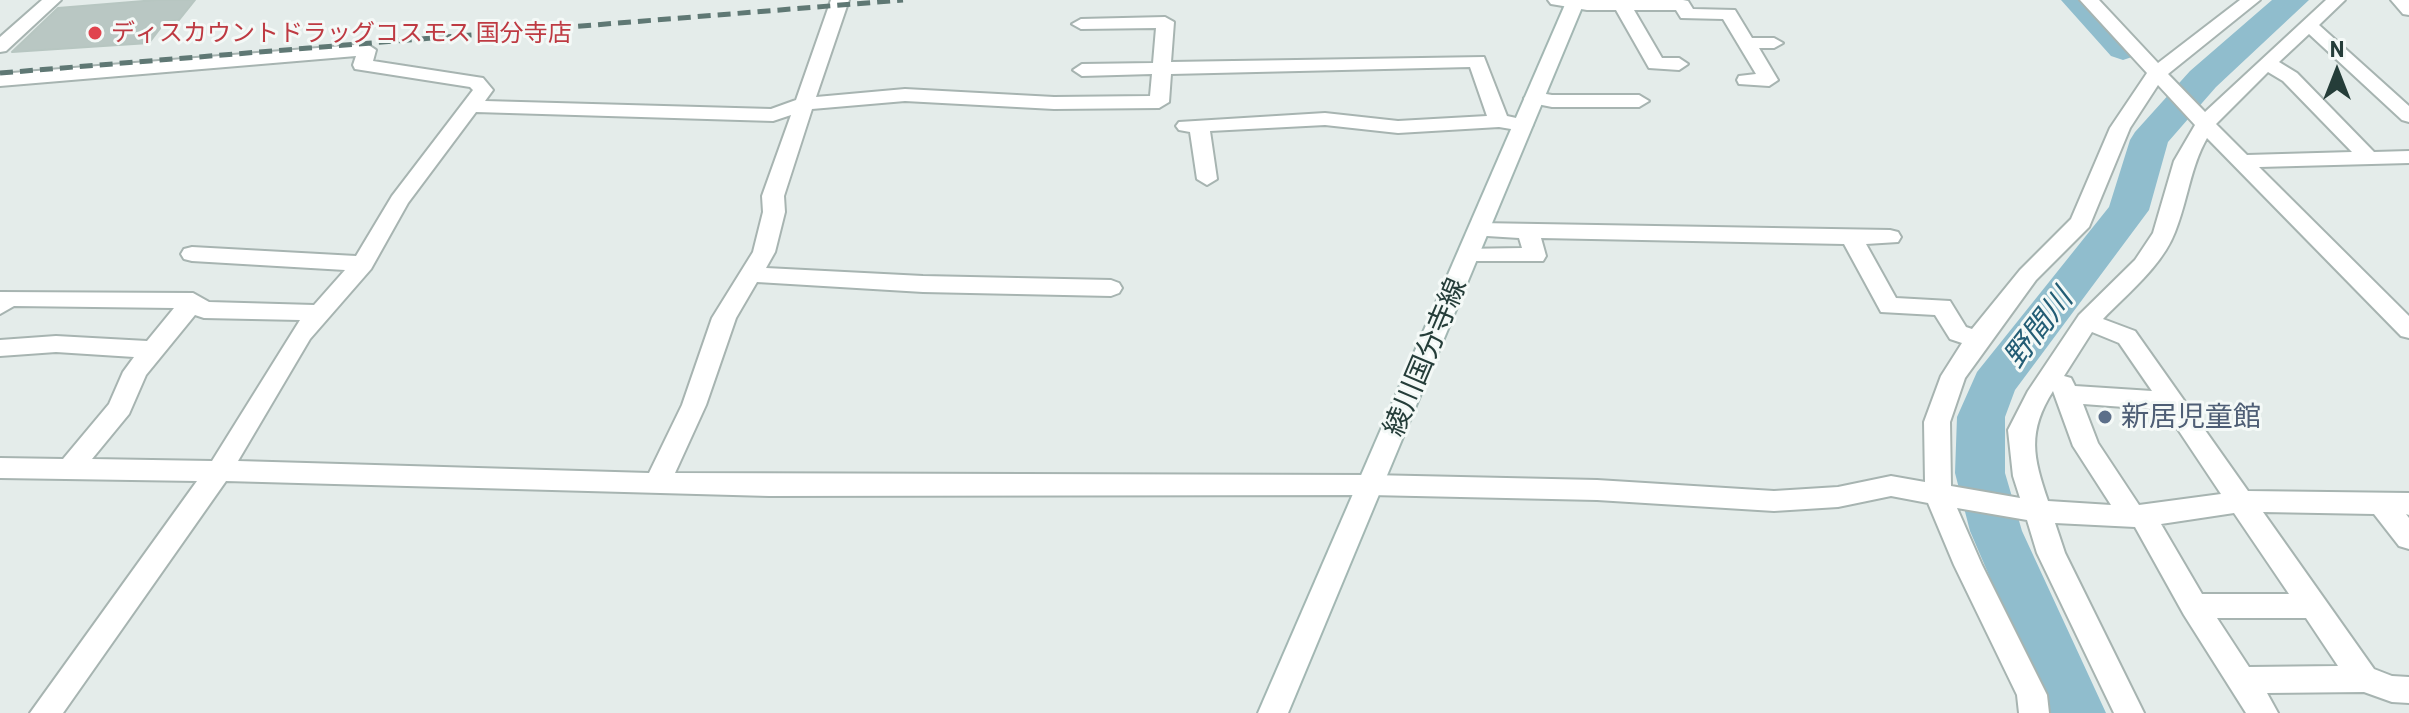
<!DOCTYPE html>
<meta charset="utf-8">
<style>
body{margin:0}
#map{position:relative;width:2409px;height:713px;overflow:hidden;background:#e4ecea;font-family:Barlow,sans-serif}
canvas{display:block}
.north{position:absolute;left:2297px;top:32px;width:80px;height:80px;-webkit-text-stroke:6px #f4f9f7;paint-order:stroke;rotate:0deg;font-size:22px;font-weight:700;line-height:32px;text-align:center;color:#253d39}
.north::after{content:'';display:block;margin:auto;width:28px;height:36px;background:#253d39;clip-path:polygon(50% 0,100% 100%,50% 72%,0 100%)}
</style>
<div id="map">
<canvas width="2409" height="713"></canvas>
<div class="north">N</div>
</div>
<script>
const context = document.querySelector('canvas').getContext('2d');
context.lineJoin = 'round';
function paint(path, color) { context.fillStyle = color; context.fill(path, 'evenodd'); }
function stroke(path, color, width, dash) { context.strokeStyle = color; context.lineWidth = width; context.lineCap = dash ? 'butt' : 'round'; context.setLineDash(dash || []); context.stroke(path); }
function write(font, color, halo, rows, align = 'center') {
  context.font = font + ' Barlow,"Noto Sans JP",sans-serif'; context.lineWidth = 6; context.setLineDash([]); context.textBaseline = 'middle'; context.strokeStyle = halo; context.fillStyle = color; for (const [text, x, y, turn = 0] of rows) {
    context.save(); context.translate(x, y); context.rotate((+turn || 0) * Math.PI / 180); context.textAlign = isNaN(turn) ? turn : align; if (halo) context.strokeText(text, 0, 0); context.fillText(text, 0, 0); context.restore();
  }
}
const river = new Path2D(`
 M2061,0h35l45,49 -6,7 -12,4 -12,-4z
 M2272,0h37l-93,87 -48,55 -19,68 -134,180 -10,27v56l17,58 84,182h-58l-78,-182 -15,-58 2,-56 20,-45 132,-165 21,-67 5,-8 55,-61z`);
const building = new Path2D(`
 M156,0h39l-16,20 -14,2 -16,21 -137,9 46,-44z`);
const street = new Path2D(`
 M42,0h19l-55,51 -6,1v-15z
 M831,0h18l-33,97 89,-8 149,8 96,-1 2,-22 -70,2 -9,-6 9,-6 71,-1 3,-35 -75,1 -9,-5 9,-5 84,-2 9,5 -3,40 313,-5 23,59 23,5 3,4 -10,6 -24,-4 -101,6 -73,-8 -115,6 7,48 -10,6 -10,-6 -7,-47 -11,-2 -3,-4 3,-4 146,-9 73,8 89,-5 -17,-49 -299,7 -2,28 -10,6 -105,1 -149,-8 -93,8 -28,87 1,16 -10,40 -9,16 157,8 188,4 8,3 3,5 -3,5 -8,3 -188,-4 -166,-10 -21,36 -30,87 -31,68 695,2 227,5 177,11 64,-4 53,-11 34,6 -1,-60 17,-46 21,-33 -12,-4 -15,-24 -54,-3 -37,-68 -303,-6 5,18 -3,5h-74l-8,-2 -3,-5 3,-5 61,-1 -3,-10 -48,-3 -3,-5 3,-5 8,-2 411,7 8,2 3,5 -3,5 -32,2 30,54 54,3 16,26 6,2 48,-59 51,-51 39,-91 37,-55 -67,-73h19l59,63 82,-63h20l-92,74 37,38 121,-112h19l-26,25 90,81v16l-7,-2 -93,-86 -30,28 18,11 77,79 35,-1v12l-150,4 150,149v22l-8,-2 -194,-198c-17,30 -19,62 -32,94 -13,34 -47,61 -72,87l32,12 113,160 161,2v22l-3,-1 3,4v31l-10,-3 -25,-32 -111,-2 111,157 18,7 17,1v26l-17,-1 -28,-10 -97,1 11,20h-32l-62,-98 -49,-88 -80,-4 10,30 79,160h-30l-77,-160 -10,-33 -70,-12 25,57 65,130 2,18h-30l-2,-18 -63,-130 -26,-62 -37,-7 -53,11 -64,4 -177,-11 -227,-5 -601,1 -543,-15 -163,232h-33l167,-232 -197,-3v-20l63,1 46,-55 14,-32 11,-15 -78,-5 -56,4v-16l56,-4 91,5 27,-33 -160,-2 -14,8v-22l193,1 16,9 105,3 31,-35 -153,-9 -8,-2 -3,-5 3,-5 8,-2 164,9 36,-60 81,-106 -3,-3 -115,-18 -2,-4 3,-9 -356,30v-12l367,-30 9,6 -3,11 110,17 10,12 -8,11 286,8 25,-9zM2268,72l15,9 69,71 -105,3 -31,-31zM2158,85l37,40 -21,36 -21,72 -18,27 -56,55 -51,76 -20,39 5,46 7,22 -69,-12 -1,-64 15,-44 71,-98 53,-53 41,-99zM476,112l297,9 18,-6 -29,81 1,16 -10,40 -41,66 -30,87 -33,68 -411,-12 72,-122 61,-70 37,-66zM195,315l9,3 96,2 -88,141 -120,-2 37,-45 17,-39zM2092,332l27,11 33,48 -77,-5 -4,-8 -7,-2zM2053,391l20,55 38,59 -63,-4c-15,-44 -21,-69 5,-110zM2083,404l82,6 56,84 -82,11 -41,-62zM2234,513l55,81h-87l-41,-70zM2217,618h89l32,48 -89,1z
 M1548,0h135l5,1 5,8 42,1 17,28h22l9,5 -9,5h-15l19,32 -9,6 -30,-2 -2,-4 2,-4 17,-2 -33,-55 -42,-1 -5,-8h-42l28,48h17l9,6 -9,6 -30,-2 -33,-58h-29l-36,-6z
 M2391,0h18v15l-6,-1z
 M1534,92l18,3h87l10,6 -10,6h-87l-25,-5 -3,-4z`);
const secondary = new Path2D(`
 M1567,0h18l-297,713h-30z`);
const rail = new Path2D(`
 M0,73l903,-73`);
const markers = [
 [95,33,8,"#e0444e"],
 [2105,417,8,"#5c6f8a"]
];
const farHealthnames = [
 ["ディスカウントドラッグコスモス 国分寺店",111,33]
];
const streetNames = [
 ["綾川国分寺線",1425,357,-67]
];
const serviceNames = [
 ["新居児童館",2121,417]
];
const waterNames = [
 ["野間川",2038,328,-52]
];
paint(river, '#90bdcd');
paint(building, '#b9c7c3');
stroke(building, '#b7c6c1', 2);
stroke(street, '#a7b4b1', 4);
stroke(secondary, '#a3b7b3', 4);
paint(street, '#fff');
paint(secondary, '#fff');
stroke(rail, '#5f7874', 5, [13, 7]);
for (const [x, y, r, color] of markers) { const dot = new Path2D(); dot.arc(x, y, r, 0, 2 * Math.PI); context.fillStyle = color; context.fill(dot); stroke(dot, '#f4f9f7', 3); }
write('24px', '#be3a42', '#f4f9f7', farHealthnames, 'left');
write('28px', '#253d39', '#f4f9f7', streetNames);
write('28px', '#4e5e75', '#f4f9f7', serviceNames, 'left');
write('italic 30px', '#235d75', '#f4f9f7', waterNames);
</script>
